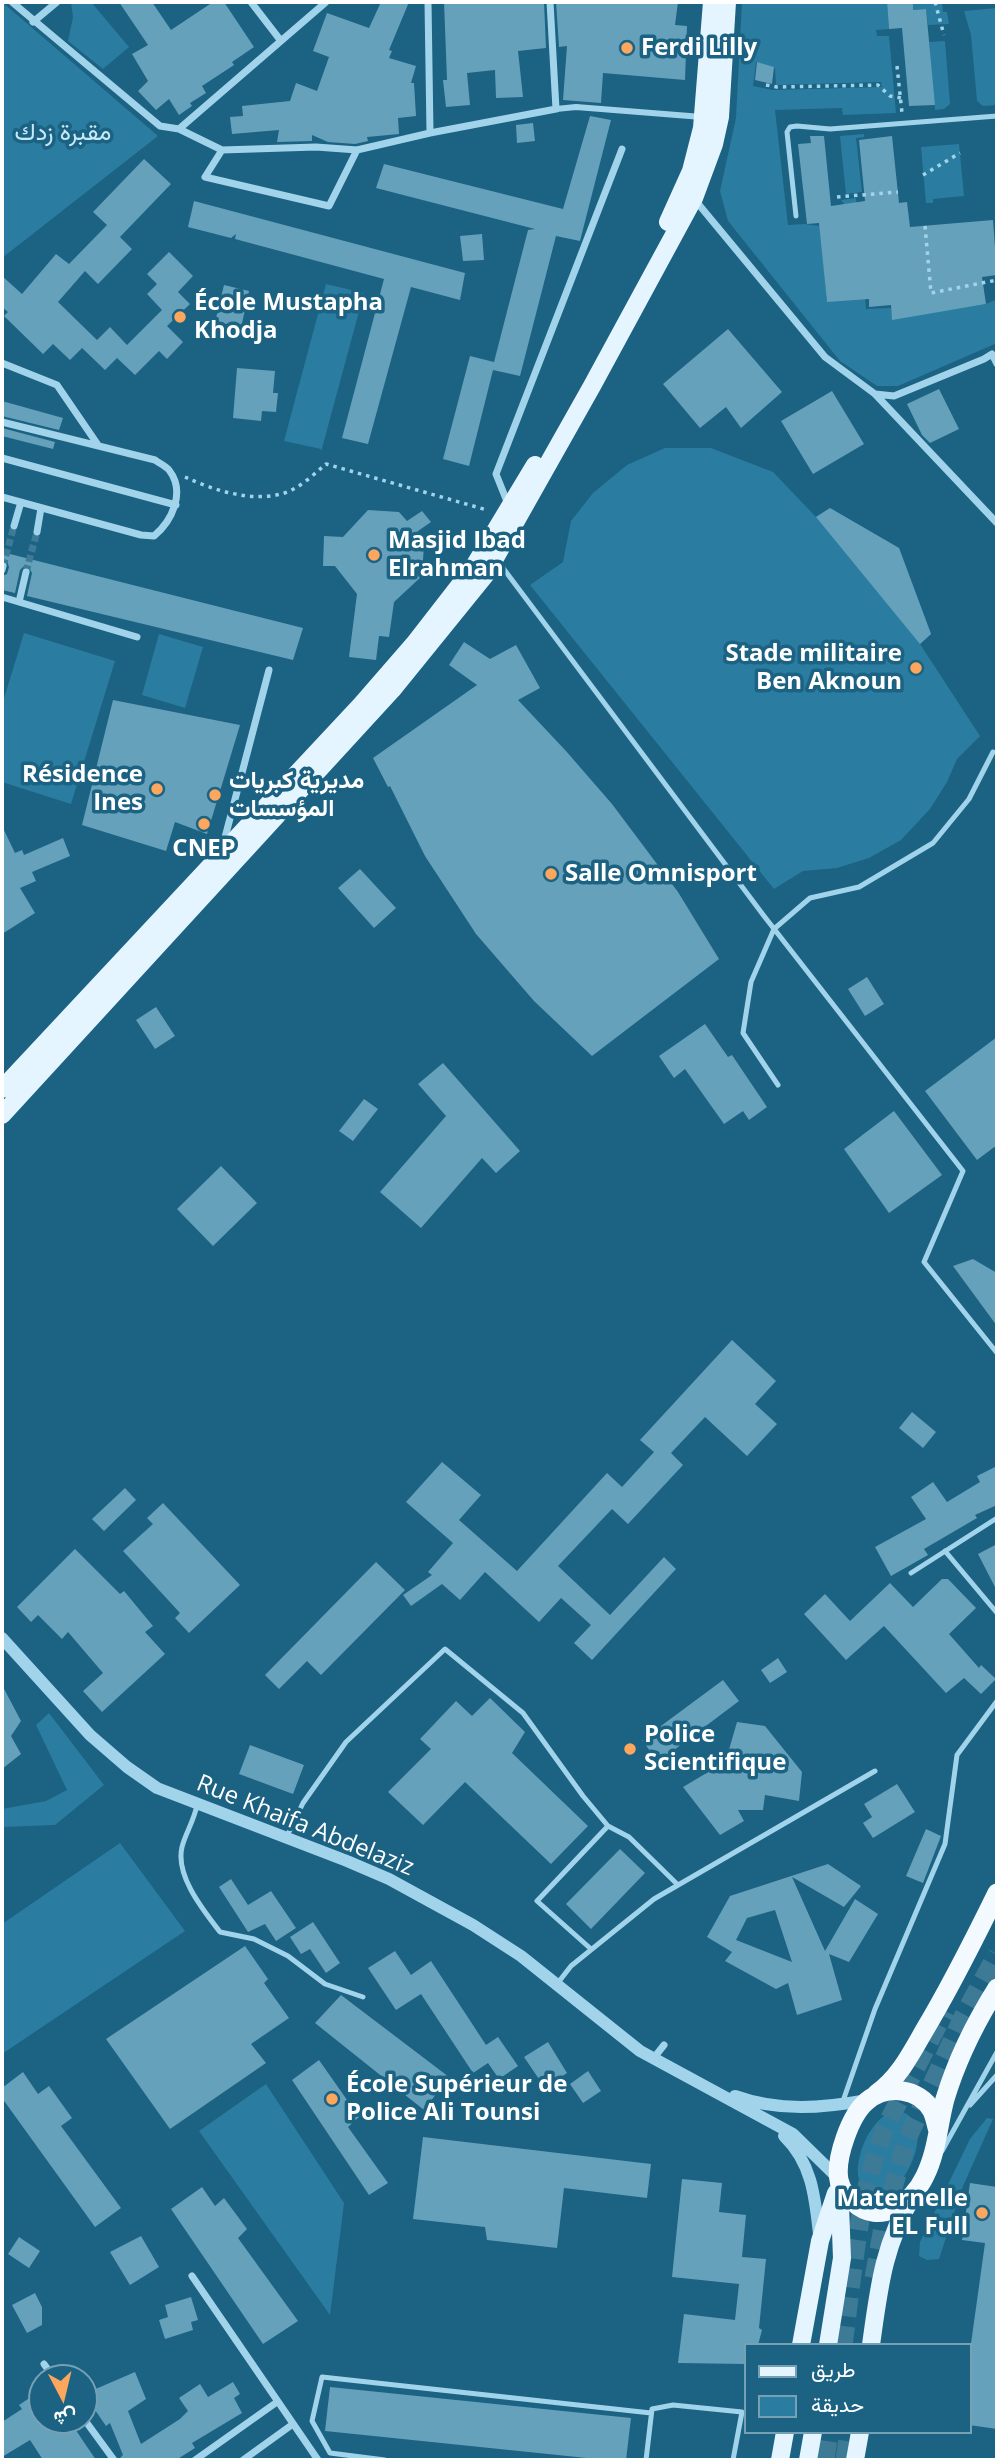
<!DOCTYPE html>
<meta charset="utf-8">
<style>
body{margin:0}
#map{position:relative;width:999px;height:2462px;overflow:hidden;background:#1b6283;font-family:"Open Sans",Vazirmatn,sans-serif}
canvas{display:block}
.frame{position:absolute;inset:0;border:4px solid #fff;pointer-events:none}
.legend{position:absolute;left:744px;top:2343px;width:228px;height:91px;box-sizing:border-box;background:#1b6283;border:2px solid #76a1b5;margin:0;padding:9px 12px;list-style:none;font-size:21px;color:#fff}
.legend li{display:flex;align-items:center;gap:14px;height:35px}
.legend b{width:35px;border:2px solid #76a1b5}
.north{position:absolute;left:28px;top:2364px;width:70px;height:70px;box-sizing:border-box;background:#1b6283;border:2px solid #76a1b5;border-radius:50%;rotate:173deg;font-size:19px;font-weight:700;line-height:28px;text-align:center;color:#fff}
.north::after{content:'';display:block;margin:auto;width:24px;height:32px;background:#fca75d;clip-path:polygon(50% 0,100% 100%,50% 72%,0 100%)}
</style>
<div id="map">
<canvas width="999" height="2462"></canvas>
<div class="frame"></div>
<ul class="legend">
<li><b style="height:9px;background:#e5f5ff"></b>طريق</li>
<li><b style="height:19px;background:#2a7da0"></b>حديقة</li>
</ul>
<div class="north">ش</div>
</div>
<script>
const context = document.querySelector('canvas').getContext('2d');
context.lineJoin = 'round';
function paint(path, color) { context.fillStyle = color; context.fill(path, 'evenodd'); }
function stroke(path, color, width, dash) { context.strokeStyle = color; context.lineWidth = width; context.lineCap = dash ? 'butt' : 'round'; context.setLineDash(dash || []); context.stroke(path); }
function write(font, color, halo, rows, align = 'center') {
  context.font = font + ' "Open Sans",Vazirmatn,sans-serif'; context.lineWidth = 7; context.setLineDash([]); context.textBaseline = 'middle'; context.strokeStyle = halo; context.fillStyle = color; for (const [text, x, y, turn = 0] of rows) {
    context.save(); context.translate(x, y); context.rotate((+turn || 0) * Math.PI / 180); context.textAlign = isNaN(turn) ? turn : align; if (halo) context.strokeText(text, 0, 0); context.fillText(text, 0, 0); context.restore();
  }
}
const green = new Path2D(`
 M2,2l156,134 -156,122z
 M71,2h20l38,45 -26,22 -35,-28 5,-24z
 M742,2h45l4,2 8,-2h88l2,27 -13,1 1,6h12l7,77 -53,2 -1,-7 -67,2 13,115 16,-1 16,2 7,76 17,-98 -3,-4 15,-2 10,111 25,-1 2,11 93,-15 11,-5v44l-99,43h-21l-37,-25 -112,-140 -8,-30 16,-73zM756,62l19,6 1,17 105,-3 1,5 -110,3 -19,-4z
 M913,2h29l1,10h4l2,12 -21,1 -2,-16 -13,1z
 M997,8v97l-14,1 -6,-5 -6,-66 -7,-24z
 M945,41l5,63 -6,5 -9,1 -6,-68z
 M864,134v3l-8,1 6,54 -16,2 -6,-58z
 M959,144l5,52 -31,3v4h-7l-5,-56z
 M326,284l38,9 -43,159v-3l-37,-8z
 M665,448h46l62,24 43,45 14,-9 69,40 32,86 -11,10 60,92 -23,23 -10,23 -17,27 -29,31 -32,18 -32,10 -34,3 -29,18 -244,-304 33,-23 8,-41 22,-28 34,-28z
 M24,633l91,28 -44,143 -69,-22v-77z
 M159,634l44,13 -18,61 -43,-13z
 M49,1713l55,72 -49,40 -53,2v-18l44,-8 21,-11 -31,-65z
 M120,1843l65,88 -183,123v-130z
 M266,2084l78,119 -14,112 -131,-184z
 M897,2111c47,6 3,101 -28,82 -5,-3 -8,-8 -10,-13 -6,-22 13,-67 38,-69z
 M987,2118l6,1 -30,67 -24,73 -12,1 -8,-4 1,-14 50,-103z`);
const building = new Path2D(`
 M119,2h33l19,28 42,-28h11l30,45 -22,15 2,3 -32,21 4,7 -16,10 2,3 -13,9 -10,-16 -13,11 -18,-19 10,-10 -16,-27 16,-9z
 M381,2h28l-20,48 3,1 -3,7 27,8 -5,17h3l2,33 -18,2 1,16 -32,3 1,4 -13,3 -27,-2 -16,-7v6l-35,1 2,-12 -47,4 -2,-17 13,-1 -1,-10 48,-5 6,-18 21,8 12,-34 -16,-6 14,-38 42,15z
 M444,2h100l2,46 -28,3 5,46 -27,1 -1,-28 -28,3 3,32 -24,2 -3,-27h4z
 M556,2h122l-3,23 12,1 -2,54 -82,-7 -2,30 -38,-3 4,-54 -8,1z
 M887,2h26v8l13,-1 9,96 -26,1 -7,-78 -13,1z
 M757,62l17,5 -2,17 -17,-4z
 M590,116l21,4 -31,121 -24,-5 -36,140 -27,-6 -24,96 -26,-7 27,-103 24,6 34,-132 7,-1 -159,-41 8,-24 179,45z
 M533,123l2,18 -18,2 -1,-18z
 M810,136h14l7,70 34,-5 -6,-61 33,-4 7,67 8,-1 3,25 83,-7 4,55 -15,2 4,27 -94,16 -1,-15 -22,2v-8l-42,3 -8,-79 -12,1 -9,-80 13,-1z
 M144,159l27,25 -51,53 12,12 -34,35 -13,-13 -27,31 39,38 13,-13 17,18 35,-35 -15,-16 10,-10 -10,-10 22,-22 24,24 -15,16 12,12 -23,22 16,16 -16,17 -8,-8 -24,24 -18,-17 -12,12 -23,-22 -12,12 -17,-16 -10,10 -39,-38 4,-4 -6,-5v-31l20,18 34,-40 13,10 38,-39 -14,-13z
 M194,201l271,72 -5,27 -49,-13 -43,157 -26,-6 42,-159 -149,-40 1,-5 -5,4 -43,-11z
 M482,234l2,26 -21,1 -3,-25z
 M224,285l25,6 -8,37 -26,-6z
 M728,329l54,63 -41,36 -15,-21 -26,21 -37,-44z
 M237,368l38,3 -2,22h5l-2,19 -14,-1 -1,10 -28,-3z
 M939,389l20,40 -29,14 -8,-8 -15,-31z
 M832,391l32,53 -51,30 -32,-53z
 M2,401l61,17 -4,12 -57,-14z
 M2,428l53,14 -2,7 -51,-13z
 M830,508l69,40 32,86 -11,10 -104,-127z
 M368,510l31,2 8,9 15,-10 9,11 -13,9 6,13 -2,32 -28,26 -5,35 -10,-1 -3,24 -27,-3 8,-63 -22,-28h-12l1,-30 19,1z
 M2,552l301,76 -10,32 -266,-64 5,-23 -4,-7h-4l-4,4 -5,23 -13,-3v-14l5,-2 2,-7 -2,-6 -5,-1z
 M464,642l26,17 26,-14 24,43 -22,12 48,51 46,53 66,88 41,67 -127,97 -58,-55 -58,-67 -51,-78 -35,-70 -2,1 -15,-29 104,-73 -28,-20z
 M113,700l127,25 -33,109 -32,-12 -9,29 -84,-26z
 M2,826l13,27 7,-3 2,5 39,-17 7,18 -38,16 4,9 -16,7 15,25 -33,21z
 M360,869l36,39 -22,20 -36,-40z
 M867,977l17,27 -19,12 -17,-27z
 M156,1007l19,29 -20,13 -19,-29z
 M705,1024l23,33 4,-2 35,52 -18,13 -6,-9 -19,13 -39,-55 -11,9 -15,-22z
 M997,1037v108l-20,15 -52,-69z
 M443,1063l77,88 -24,22 -14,-15 -61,70 -41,-36 66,-76 -28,-32z
 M364,1099l14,10 -25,32 -14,-10z
 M894,1111l48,64 -53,38 -45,-64z
 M221,1166l36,37 -44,43 -36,-37z
 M973,1259l24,14v53l-44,-60z
 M732,1340l44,41 -21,23 22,20 -30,32 -42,-39 -34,36 12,12 -55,59 -16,-15 -54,57 52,49 54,-58 12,12 -84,91 -18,-17 17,-18 -30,-27 -22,24 -54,-50 -25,28 -18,-16 -31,22 -8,-11 29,-20 -4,-3 25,-29 -47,-41 36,-40 39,33 -22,25 58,51 90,-98 15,14 32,-35 -14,-12z
 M912,1412l24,20 -13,16 -24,-20z
 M997,1466v39l-22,10 2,3 -53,31 4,6 -37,21 -16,-29 51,-28 -15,-22 22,-15 14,20 33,-20 -3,-6z
 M125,1488l11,12 -32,31 -12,-12z
 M163,1503l77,82 -51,48 -14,-15 5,-5 -57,-62 30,-27 -6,-6z
 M997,1544v47l-19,-37z
 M75,1549l45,45 4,-3 29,35 -8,6 20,22 -63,58 -19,-21 20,-18 -35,-41 -6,7 -24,-24 -7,7 -14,-15z
 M376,1562l29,28 -84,85 -14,-14 -28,28 -14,-14z
 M942,1579h6l28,29 -27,26 30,34 2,-3 15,14 -15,15 -17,-16 -18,15 -62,-67 -38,34 -42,-46 21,-20 25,27 40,-38 23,24z
 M778,1658l9,14 -17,11 -9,-13z
 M723,1680l16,21 -81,61 -16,-22z
 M2,1685l19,36 -10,15 10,18 -19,15z
 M490,1698l35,34 -13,21 76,73 -37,38 -86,-82 -42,43 -35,-33 43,-43 -11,-10 36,-38 16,15z
 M737,1722l28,4 37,46 -3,29 -34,-6 -2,15h-25l6,11 -24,14 -37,-48 37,-22 1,-5h5z
 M250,1745l54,20 -11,29 -54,-20z
 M897,1784l18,28 -42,26 -10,-15 9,-6 -8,-13z
 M926,1829l15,7 -18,47 -17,-7z
 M620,1849l25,24 -54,56 -25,-25z
 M828,1864l33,22 -17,21 -52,-30 33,74 30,-52 23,15 -29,48 -20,-8 13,46 -45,15 -9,-32 -12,6 -51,-28 7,-9 -25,-15 23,-41zM775,1910l17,52 -56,-22 11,-22z
 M231,1879l17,26 23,-14 25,37 -20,13 -11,-17 -17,8 -29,-45z
 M313,1922l27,41 -14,10 -16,-24 -9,5 -11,-17z
 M245,1946l23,33 -4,4 25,35 -38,26 15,19 -96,66 -64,-90z
 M395,1951l16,24 20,-14 55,84 12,-8 20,29 -19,13 -11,-16 -15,10 -52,-79 -25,16 -28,-42z
 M341,1995l108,82 -25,33 -109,-87z
 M548,2042l19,31 -22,15 -21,-31z
 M319,2060l40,57 -11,10 40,56 -19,12 -77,-115z
 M588,2071l13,20 -18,12 -13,-19z
 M23,2072l15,22 11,-8 23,32 -11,8 60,82 -26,19 -93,-129v-10z
 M423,2137l228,27 -4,34 -83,-10 -7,60 -70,-8 -2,-13 -72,-8z
 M682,2179l40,4 -3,29 27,3 -4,42 24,2 -7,69 3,2 -4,15h-13v19l-67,-1 6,-49 51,6 4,-36 -67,-7z
 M970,2183l27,4v242l-28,-4v-67l16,-115 -23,-3z
 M202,2187l13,19 9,-8 23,31 -9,9 60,83 -35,23 -92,-135z
 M141,2236l18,31 -29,18 -20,-33z
 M19,2237l21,14 -11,17 -21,-14z
 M35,2293l7,14v18l-15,8 -15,-28z
 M191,2297l7,23 -7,2 2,8 -28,9 -6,-19 9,-3 -3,-12z
 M135,2372l11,27 -18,12 13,33 39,-25 8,-8 -9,-13 21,-14 8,13 25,-15 7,12 -6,4 8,15 -50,30 3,5 -19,12h-56v-2l3,-3 -13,-32 -4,3 -22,-32z
 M330,2387l301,31 -5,42h-20l-281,-29z
 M31,2397l11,23h27l27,40h-53l-13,-20 -28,17v-35l20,-13 -3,-4z`);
const minorTunnel = new Path2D(`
 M3,566l11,-40
 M26,572l11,-40`);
const trunkTunnel = new Path2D(`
 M874,2278l11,-62 22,-77 57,-124 33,-61
 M843,2345c10,-72 15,-149 42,-217l60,-117
 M825,2460l4,-28
 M845,2460l4,-28`);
const path = new Path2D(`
 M935,2l9,33
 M897,66l5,47
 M766,85l11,2 101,-2 12,11 11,2
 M995,172h2
 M923,175l37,-22
 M837,197l61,-5
 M925,226l6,67 66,-13
 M185,477c28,13 65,25 96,17 17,-4 32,-19 45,-30l161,46`);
const service = new Path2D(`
 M796,216l-9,-84 3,-5 7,-1 33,3 167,-13
 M497,560l267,356 199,255 -39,91 73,91
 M778,1085l-35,-52 8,-51 23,-53 36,-31 49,-11 74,-44 36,-44 24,-47
 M945,1551l52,62
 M911,1573l86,-55
 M197,1805c-3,16 -12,29 -15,42 -7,29 22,64 38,85l34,7 34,17 37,28 38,13
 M286,1838l17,-35 43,-61 99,-93 78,64 60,83 25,30 21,11 49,48
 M591,1949l-54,-48 71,-75
 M557,1984l14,-18 83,-67 221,-128
 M843,2101l32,-92 70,-165 12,-89 40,-54
 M970,2105l27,-30
 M942,2151l55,-99
 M385,2460l-55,-7 -18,-32 10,-44 329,36
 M646,2460l6,-51 21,-4 69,7 -9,48`);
const pedestrian = new Path2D(`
 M556,109l20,-2 126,10`);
const minor = new Path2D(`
 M12,2l148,124 19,3 43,21 94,-3 41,3 73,-17 126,-24 -6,-107
 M251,2l30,39
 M428,2l2,131
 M33,22l24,-20
 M179,129l147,-127
 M222,150l-17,27 124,29 28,-56
 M695,200l130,157 50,37 122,129
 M2,363l55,22 41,60
 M875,394l19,2 90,-37 8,-5 5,10
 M2,422l153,38c4,3 11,6 14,10 17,22 3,51 -15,66l-13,-1 -139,-38
 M2,458l174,47
 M508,504l-12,-30 126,-325
 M14,526l7,-24
 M37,532l4,-24
 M2,570l1,-4
 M2,597l135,40
 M19,602l7,-30
 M223,845l46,-175
 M653,2059l11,-14
 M192,2276l126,184
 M44,2364l10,14
 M84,2419l30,41
 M195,2460l82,-58
 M243,2460l50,-36`);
const tertiary = new Path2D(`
 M2,1638l88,97 37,32 30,21 190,73 42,18 84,46 48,31 119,95 153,83 46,45
 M735,2096c44,16 88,12 133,4
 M784,2136c28,27 31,61 35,98`);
const primary = new Path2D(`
 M668,222l23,-51 11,-43 10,-126
 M2,1089l359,-384 53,-61 59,-76 62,-103
 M2,1115l390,-425 94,-116 106,-188 102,-188 20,-54 6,-27 7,-115
 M801,2345l19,-104 16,-48
 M828,2345l14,-87 -3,-79
 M871,2345c8,-57 12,-99 42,-150
 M780,2460l5,-28
 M808,2460l5,-28
 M855,2460l5,-28`);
const trunk = new Path2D(`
 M876,2094c22,-15 35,-40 48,-63 27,-45 50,-91 73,-138
 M938,2131c-2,-6 -3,-14 -6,-20 -13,-24 -46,-26 -65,-10 -17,14 -32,58 -28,79 2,8 8,17 14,22 27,25 59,1 72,-26 12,-24 13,-51 20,-77 12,-40 30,-76 52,-111`);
const markers = [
 [627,48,7,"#fca75d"],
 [180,317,7,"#fca75d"],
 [374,555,7,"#fca75d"],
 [916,668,7,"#fca75d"],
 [157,789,7,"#fca75d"],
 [215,795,7,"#fca75d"],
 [204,824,7,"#fca75d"],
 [551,874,7,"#fca75d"],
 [630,1749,7,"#fca75d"],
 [332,2099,7,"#fca75d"],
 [982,2213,7,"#fca75d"]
];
const poiNames = [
 ["Ferdi Lilly",641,48],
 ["École Mustapha",194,303],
 ["Khodja",194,331],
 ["Masjid Ibad",388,541],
 ["Elrahman",388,569],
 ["Stade militaire",902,654,"right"],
 ["Ben Aknoun",902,682,"right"],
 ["Résidence",143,775,"right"],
 ["Ines",143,803,"right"],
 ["مديرية كبريات",229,781],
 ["المؤسسات",229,809],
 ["CNEP",204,849,"center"],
 ["Salle Omnisport",565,874],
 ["Police",644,1735],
 ["Scientifique",644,1763],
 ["École Supérieur de",346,2085],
 ["Police Ali Tounsi",346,2113],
 ["Maternelle",968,2199,"right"],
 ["EL Full",968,2227,"right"]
];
const parkNames = [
 ["مقبرة زدك",63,133]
];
const streetNames = [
 ["Rue Khaifa Abdelaziz",305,1826,22]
];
paint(green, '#2a7da0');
paint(building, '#66a1bb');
stroke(minorTunnel, '#3d7a96', 7, [7, 3.5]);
stroke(trunkTunnel, '#3d7a96', 19, [19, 10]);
stroke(path, '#a1d4eb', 3.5, [3.5, 5]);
stroke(service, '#a1d4eb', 5);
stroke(pedestrian, '#a1d4eb', 6);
stroke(minor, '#a1d4eb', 7);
stroke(tertiary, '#a1d4eb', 12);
stroke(primary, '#e5f5ff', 18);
stroke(trunk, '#f2faff', 19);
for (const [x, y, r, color] of markers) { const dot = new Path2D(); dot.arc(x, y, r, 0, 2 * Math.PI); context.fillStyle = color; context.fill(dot); stroke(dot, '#1b6283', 2.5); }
write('bold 24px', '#fff', '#1b6283', poiNames, 'left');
write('24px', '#c5e9f8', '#1b6283', parkNames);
write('24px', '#fff', '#1b6283', streetNames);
</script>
